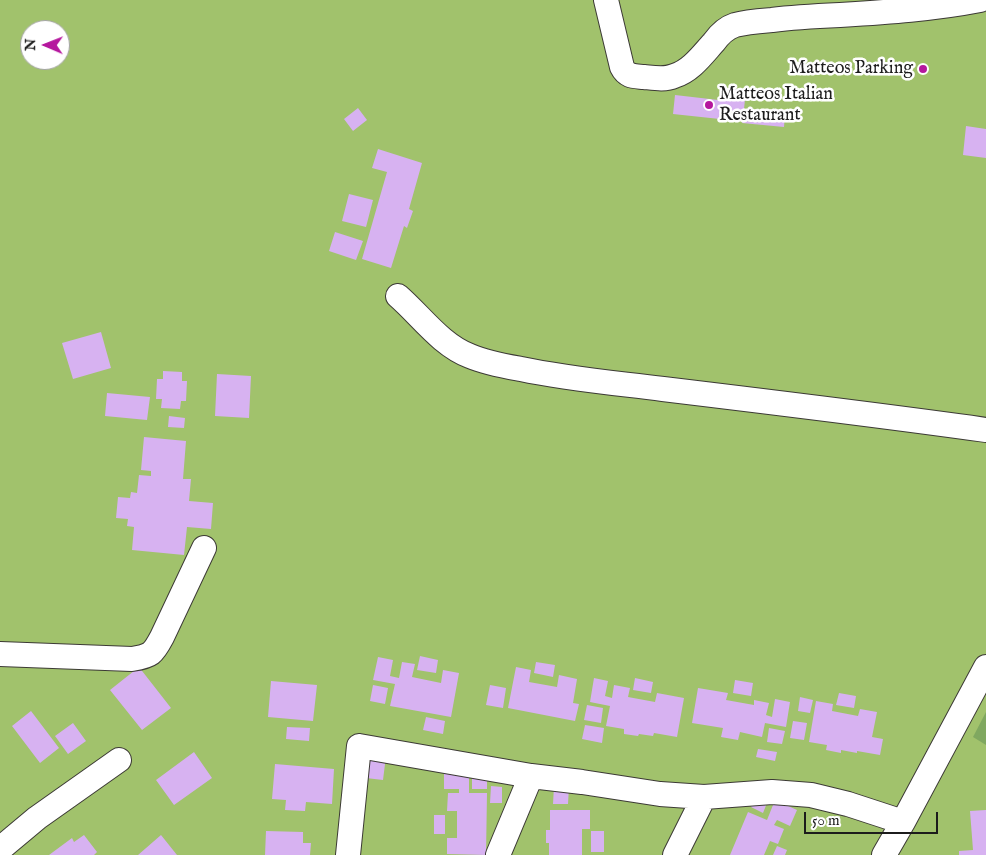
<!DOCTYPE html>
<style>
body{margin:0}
#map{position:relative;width:986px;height:855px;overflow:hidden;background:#eee1c1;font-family:"IM FELL English",serif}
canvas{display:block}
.north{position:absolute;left:20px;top:20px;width:50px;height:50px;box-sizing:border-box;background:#fff;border:1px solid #a4a4a4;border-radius:50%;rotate:271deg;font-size:14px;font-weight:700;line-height:20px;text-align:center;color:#1c1c1c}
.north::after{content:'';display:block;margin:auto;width:18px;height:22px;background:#b5179e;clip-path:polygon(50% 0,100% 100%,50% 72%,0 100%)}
.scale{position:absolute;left:804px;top:812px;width:134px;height:22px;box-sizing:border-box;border:2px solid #1c1c1c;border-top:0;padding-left:6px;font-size:15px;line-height:18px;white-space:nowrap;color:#1c1c1c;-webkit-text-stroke:4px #fff;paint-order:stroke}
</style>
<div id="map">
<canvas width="986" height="855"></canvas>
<div class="north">N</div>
<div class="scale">50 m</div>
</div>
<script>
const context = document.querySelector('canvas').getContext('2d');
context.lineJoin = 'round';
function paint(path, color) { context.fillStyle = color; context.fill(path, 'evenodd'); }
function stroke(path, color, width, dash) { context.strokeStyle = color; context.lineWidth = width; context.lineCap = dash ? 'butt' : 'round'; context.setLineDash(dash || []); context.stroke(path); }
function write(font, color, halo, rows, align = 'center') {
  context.font = font + ' "IM FELL English",serif'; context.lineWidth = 5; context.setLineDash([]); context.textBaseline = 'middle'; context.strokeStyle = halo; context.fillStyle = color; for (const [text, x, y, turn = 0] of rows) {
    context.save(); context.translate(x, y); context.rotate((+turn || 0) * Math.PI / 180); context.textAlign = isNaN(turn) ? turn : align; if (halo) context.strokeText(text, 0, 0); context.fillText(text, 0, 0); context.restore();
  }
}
const green = new Path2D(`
 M0,0h986v855h-986zM30,30h30v30h-30z`);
const forest = new Path2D(`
 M986,712v33l-13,-8z`);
const building = new Path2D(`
 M729,88l17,2 -2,19 41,5 -1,13 -42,-4 2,-11 -14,-1 -1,9 -56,-6 2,-19 52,6z
 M358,108l9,12 -14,11 -9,-12z
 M966,126l20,3v29l-23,-3z
 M378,149l44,14 -13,46 4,2 -6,17 -3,-2 -13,42 -29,-9 25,-87 -15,-4z
 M349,194l24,6 -7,27 -24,-6z
 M335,232l28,9 -7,19 -27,-9z
 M101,332l10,36 -38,11 -11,-36z
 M163,371l19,1v9h5l-1,20h-5l-1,8 -19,-1 1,-9h-6l1,-20h6z
 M217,374l34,2 -2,42 -34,-2z
 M107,393l43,4 -3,23 -42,-4z
 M169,416l16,2 -1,10 -16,-1z
 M144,437l42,4 -3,38h8l-2,22 24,2 -2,26 -24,-2 -3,28 -52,-5 2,-23 -7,-1 1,-7 -12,-1 2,-21 12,1 1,-6 6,1 2,-18 12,1v-5l-10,-1z
 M420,656l18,4 -2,13 -19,-3z
 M378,657l15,3 -3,16 9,2 3,-16 13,2 -3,13 29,6 2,-13 16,3 -8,44 -61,-11 5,-22 -22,-4z
 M536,662l19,3 -2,12 -19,-4z
 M139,667l32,41 -29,22 -32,-40z
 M516,667l15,3 -2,12 28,5 2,-12 18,4 -4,24 6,1 -4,17 -67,-13z
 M594,678l14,3 -3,15 7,2 2,-13 16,3 -2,9 27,5 2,-9 27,5 -7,39 -23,-4 -1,3 -14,-2 -1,2 -14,-2v-5l-18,-3 4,-20 -20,-4z
 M635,678l18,4 -2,11 -18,-3z
 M735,680l18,3 -2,13 -18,-3z
 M271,681l46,4 -4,36 -45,-4z
 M373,685l15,3 -3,16 -15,-3z
 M490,685l16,3 -3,20 -17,-3z
 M698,688l30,5 -2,7 28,5v-5l15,3 -3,12 6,2 3,-18 15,3 -4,25 -21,-4 -3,14 -22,-5 -2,8 -17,-3 2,-9 -31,-5z
 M839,693l17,3 -2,12 -18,-3z
 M800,697l13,3 -3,13 -12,-2z
 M816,701l17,3 -1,7 26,5 2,-7 17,3 -5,25 11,2 -3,16 -23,-4v2l-16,-3v3l-15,-3 1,-5 -18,-3z
 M587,705l16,3 -2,15 -17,-3z
 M31,711l28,37 -19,15 -28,-37z
 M426,717l19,4 -2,13 -20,-4z
 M793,721l14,2 -3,17 -14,-2z
 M73,723l13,18 -18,13 -13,-18z
 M585,725l19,3 -2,15 -20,-4z
 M287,727l23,1 -1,13 -23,-2z
 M769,728l16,3 -3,13 -15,-2z
 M758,749l19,3 -2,9 -19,-4z
 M194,752l18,26 -38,27 -18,-25z
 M370,754l16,2 -3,24 -17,-2z
 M275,764l59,5 -2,35 -26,-2 -1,9 -20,-1 1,-10 -14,-1z
 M444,770l25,1v22h18l-1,62 -39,-1v-16h10v-27h-10l1,-18h11v-4h-15z
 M472,774h15v15h-15z
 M491,786l11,1v16h-12z
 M554,786l15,1 -1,17h-15z
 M757,793l12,5 -6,15 -12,-6z
 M775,800l22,10 -7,16 -13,-6 -3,5 10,4 -6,15 -8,-3 -6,14h-34l18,-43 19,8z
 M550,810h40v19h-8v26h-33v-12h-3v-13h4z
 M986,810v45h-27v-4l14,-1 -3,-39z
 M434,815h11v19h-11z
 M266,831l37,1v11h8l-1,12h-45z
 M591,831h13v21h-13z
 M84,835l13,17 -3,3h-45l23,-17 2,4z
 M161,835l16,20h-39z
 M777,846l10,4 -2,5h-12z`);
const minor = new Path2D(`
 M606,0l16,67c5,10 12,9 22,10 10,1 21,3 30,-1 17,-5 29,-22 40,-34 5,-7 12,-14 21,-17 11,-3 25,-4 37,-5 23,-3 45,-4 68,-5 47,-3 94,-6 140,-15
 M398,296c23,20 43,49 72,60 16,7 34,10 51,13 47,10 95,14 142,20 108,13 216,26 323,41
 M0,654l132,5c19,-3 21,-5 30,-22l42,-89
 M0,849l37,-31 82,-58
 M348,855l11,-109 172,30 51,6 78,12 44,3 68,-5 39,3 37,9 55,18
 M498,855l33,-79
 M675,855l29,-58
 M884,855l19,-33 83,-155`);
const markers = [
 [923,69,5,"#b5179e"],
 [709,105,5,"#b5179e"]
];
const poiNames = [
 ["Matteos Parking",913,69],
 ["Matteos Italian",719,95,"left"],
 ["Restaurant",719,116,"left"]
];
paint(green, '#a1c26c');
paint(forest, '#80a860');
paint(building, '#d7b2f1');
stroke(minor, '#3c3a35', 26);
stroke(minor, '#fff', 24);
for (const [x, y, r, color] of markers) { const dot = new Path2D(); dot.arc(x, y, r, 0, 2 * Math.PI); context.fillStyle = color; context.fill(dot); stroke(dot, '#fff', 2); }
write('18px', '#1c1c1c', '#fff', poiNames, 'right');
</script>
